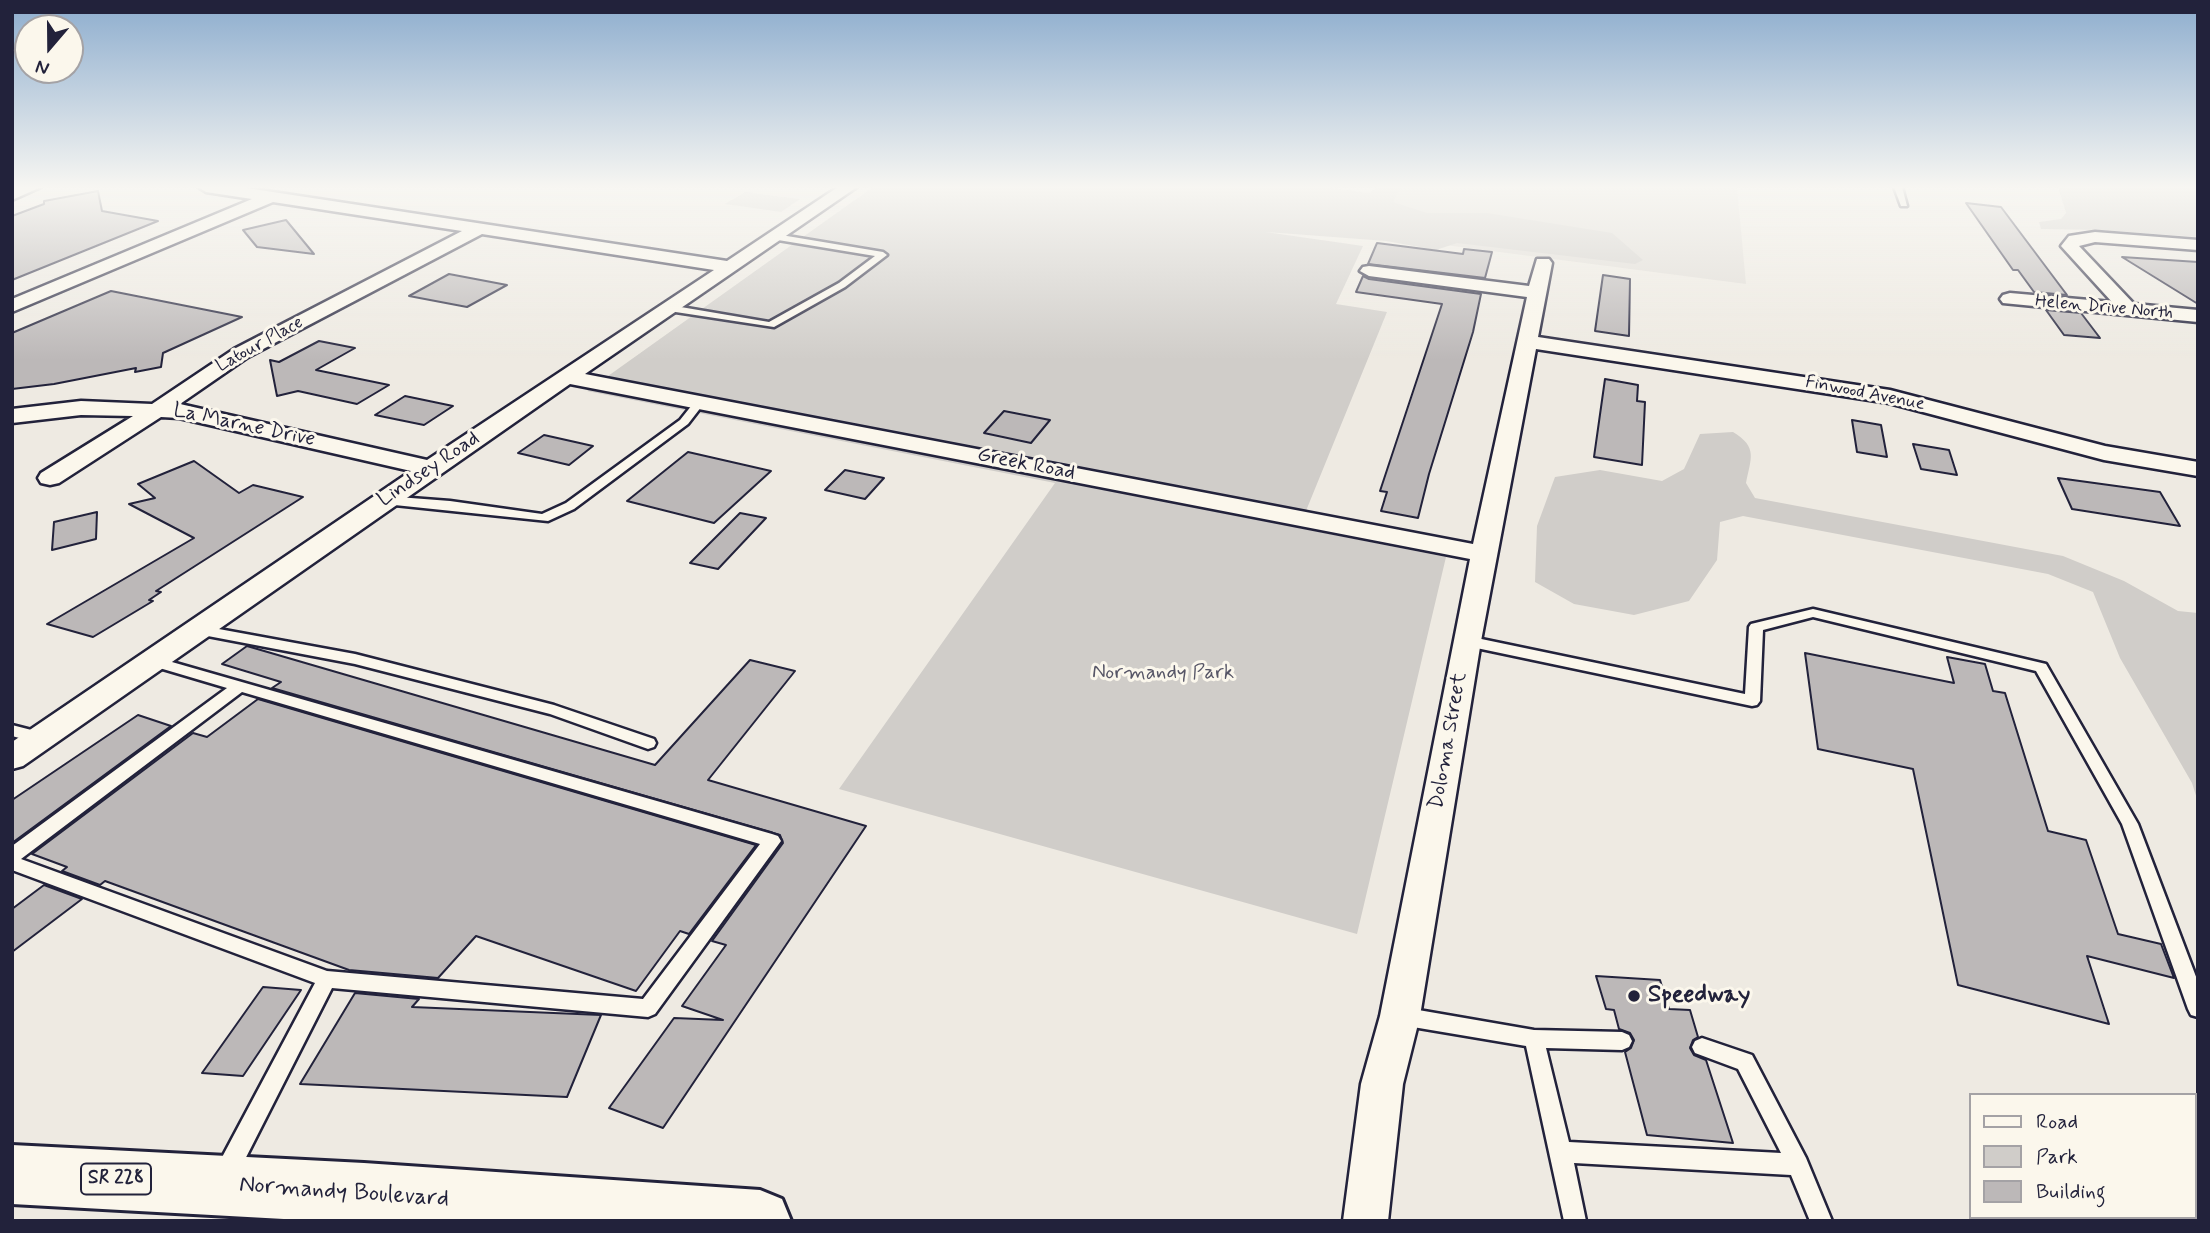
<!DOCTYPE html>
<style>
body{margin:0}
#map{position:relative;width:2210px;height:1233px;overflow:hidden;background:#eeeae2;font-family:Mynerve,sans-serif}
canvas{display:block}
.frame{position:absolute;inset:0;border:14px solid #22223b;pointer-events:none}
.legend{position:absolute;left:1969px;top:1093px;width:228px;height:126px;box-sizing:border-box;background:#fbf7ec;border:2px solid #a4a2a5;margin:0;padding:9px 12px;list-style:none;font-size:21px;color:#22223b}
.legend li{display:flex;align-items:center;gap:14px;height:35px}
.legend b{width:35px;border:2px solid #a4a2a5}
.north{position:absolute;left:14px;top:14px;width:70px;height:70px;box-sizing:border-box;background:#fbf7ec;border:2px solid #a4a2a5;border-radius:50%;rotate:200deg;font-size:19px;font-weight:700;line-height:28px;text-align:center;color:#22223b}
.north::after{content:'';display:block;margin:auto;width:24px;height:32px;background:#22223b;clip-path:polygon(50% 0,100% 100%,50% 72%,0 100%)}
</style>
<div id="map">
<canvas width="2210" height="1233"></canvas>
<div class="frame"></div>
<ul class="legend">
<li><b style="height:9px;background:#fbf7ec"></b>Road</li>
<li><b style="height:19px;background:#d0cdc9"></b>Park</li>
<li><b style="height:19px;background:#bcb8b8"></b>Building</li>
</ul>
<div class="north">N</div>
</div>
<script>
const context = document.querySelector('canvas').getContext('2d');
context.lineJoin = 'round';
function paint(path, color) { context.fillStyle = color; context.fill(path, 'evenodd'); }
function stroke(path, color, width, dash) { context.strokeStyle = color; context.lineWidth = width; context.lineCap = dash ? 'butt' : 'round'; context.setLineDash(dash || []); context.stroke(path); }
function write(font, color, halo, rows, align = 'center') {
  context.font = font + ' Mynerve,sans-serif'; context.lineWidth = 6; context.setLineDash([]); context.textBaseline = 'middle'; context.strokeStyle = halo; context.fillStyle = color; for (const [text, x, y, turn = 0] of rows) {
    context.save(); context.translate(x, y); context.rotate((+turn || 0) * Math.PI / 180); context.textAlign = isNaN(turn) ? turn : align; if (halo) context.strokeText(text, 0, 0); context.fillText(text, 0, 0); context.restore();
  }
}
const built = new Path2D(`
 M1392,187h345l9,97 -378,-49z`);
const green = new Path2D(`
 M873,187h452l44,6 9,-6h23l-8,15 34,11h60l125,20 31,27 -8,4 -178,-21 -21,7 -50,-9 -120,-9 97,14 -27,58 51,8 -88,216 147,29 -89,377 -518,-145 216,-306 -468,-92z
 M2058,187h140v50l-98,-7 -59,-1 -2,-7 22,-3 5,-6z
 M745,192l55,7 -19,13 -56,-8z
 M1733,432c25,15 18,26 13,51l9,15 308,58 61,25 54,30 20,2v189l-6,-19 -72,-125 -27,-66 -45,-18 -305,-58 -23,6 -3,38 -28,41 -55,14 -60,-11 -39,-22 2,-56 18,-49 45,-7 62,11 22,-12 16,-35z`);
const building = new Path2D(`
 M98,191l4,20 56,10 -146,59v-64l32,-12v-3z
 M1966,203l35,4 66,88 -33,-3 -16,-22h-5z
 M286,220l28,34 -57,-7 -14,-17z
 M1377,243l86,11 1,-5 28,3 -7,26 -117,-14z
 M2122,257l76,5v42z
 M449,274l58,11 -40,22 -58,-11z
 M1603,275l27,4 -1,57 -34,-5z
 M1363,276l6,3 112,15 -8,38 -44,142 -11,44 -37,-7 6,-19 -7,-1 62,-187 -86,-12z
 M111,291l131,26 -79,36 -2,14 -26,5 1,-4 -82,16 -42,5v-56z
 M2046,310l35,3 19,25 -36,-3z
 M319,341l36,7 -39,22 73,15 -32,19 -59,-13 -21,5 -7,-36 9,2z
 M1605,379l33,6 -1,16 8,1 -3,63 -48,-8z
 M405,396l48,10 -29,19 -49,-10z
 M1004,411l46,9 -19,23 -47,-10z
 M1852,420l29,5 6,32 -30,-5z
 M544,435l49,11 -24,19 -51,-12z
 M1913,444l36,6 8,25 -36,-6z
 M688,452l83,19 -57,52 -87,-22z
 M194,461l45,32 14,-8 50,12 -147,94 5,1 -12,8 4,1 -60,36 -46,-13 147,-86 -65,-34 26,-6 -17,-14z
 M845,470l39,8 -19,21 -40,-9z
 M2058,478l102,14 20,34 -108,-17z
 M97,512l-1,27 -44,11 2,-28z
 M740,513l26,5 -48,51 -28,-6z
 M247,646l408,119 95,-105 45,11 -87,109 158,46 -203,302 -54,-20 65,-90 49,2 -41,-14 44,-61 -14,-4 71,-98 -3,-8 -508,-147 9,-6 -59,-18z
 M1805,653l149,30 -7,-26 38,7 8,27 12,2 43,138 38,9 32,94 43,10 13,34 -87,-22 22,68 -151,-39 -45,-216 -95,-20z
 M258,699l498,146 -67,89 -9,-3 -44,60 -160,-55 -38,42 -89,-8 -244,-89 -5,4 -38,-14 5,-4 -35,-13 161,-121 14,4z
 M138,715l33,11 -159,117v-43z
 M44,885l38,14 -70,53v-43z
 M1596,976l64,4 9,29 21,1 8,27 -5,3 -3,8 4,7 12,5 27,83 -86,-8 -22,-83 6,-4 3,-8 -4,-7 -11,-4 -5,-19 -8,-1z
 M263,987l38,3 -58,86 -41,-3z
 M355,993l64,6 -7,8 189,8 -34,82 -267,-13z`);
const lane = new Path2D(`
 M1894,187h8l5,19h-6z
 M775,234l108,18 4,3 -42,32 -71,40 -105,-16 -5,-3 5,-3 100,17 70,-39 36,-27 -103,-17v-4z
 M700,399l5,3 -17,22 -114,85 -26,12 -163,-17 -6,-4 6,-4 65,5 92,13 24,-11 114,-83 16,-20z
 M1813,609l233,55 92,160 60,158v35l-7,-2 -3,-6 -66,-185 -86,-153 -223,-54 -50,13 -3,71 -3,4 -5,1 -285,-60 -7,-5 7,-5 278,58 4,-67 2,-3z
 M197,625l158,29 199,51 100,34 2,4 -2,4 -6,2 -98,-35 -195,-50 -163,-31 -2,-3z
 M151,656l621,178 6,2 3,5 -126,173 -7,3 -316,-29 -97,191 -8,3 -8,-3 -3,-8 3,-8 96,-180 -303,-113v-24l215,-158 -81,-24 -2,-3 2,-3zM242,692l518,152 -117,155 -316,-28 -306,-112z
 M12,725l35,9 2,4 -2,4 -6,2 -29,-8z
 M1401,1007l133,23 88,2 7,3 3,6 -3,6 -7,3 -76,-2 23,94 212,11 -43,-84 -43,-16 -3,-6 3,-6 7,-3 50,17 54,103 26,63h-22l-19,-46 -217,-12 12,58h-22l-38,-175 -125,-21 -7,-3 -3,-6 3,-6z`);
const street = new Path2D(`
 M17,187h24l-29,13v-11z
 M198,187h42l487,74 111,-74h19l-272,187 888,170 54,-247 -158,-21 -9,-5 3,-4 6,-1 160,20 8,-27h12l3,4 -14,74 352,53 215,56 93,16v14l-94,-16 -215,-57 -353,-54 -55,292 -61,375 -17,68 -15,137h-45l18,-137 19,-68 90,-457 -900,-175 -547,382 -11,3v-27l399,-271 -232,-53 -18,-1 -102,66 -9,2 -9,-2 -3,-5 3,-5 92,-57 -52,-1 -69,8v-14l69,-8 71,3 82,-55 228,-118 -189,-29 -261,110v-13l240,-100 -46,-7zM482,234l232,36 -287,190 -247,-56 68,-47z
 M2095,232l103,8v10l-103,-8 -16,4 55,58 64,6v12l-195,-19 -3,-4 3,-4 7,-2 102,9 -51,-56 8,-10z`);
const primary = new Path2D(`
 M12,1145l352,18 396,27 22,9 9,22h-471l-308,-17z`);
const markers = [
 [1634,996,7,"#22223b"]
];
const farStreetnames = [
 ["Helen Drive North",2104,308,5],
 ["Latour Place",260,345,-29],
 ["Finwood Avenue",1865,394,11]
];
const shields = [
 [116,1179,70]
];
const shieldNames = [
 ["SR 228",116,1179]
];
const streetNames = [
 ["La Marne Drive",244,426,12],
 ["Greek Road",1026,465,11],
 ["Lindsey Road",429,470,-34],
 ["Doloma Street",1449,741,-80]
];
const parkNames = [
 ["Normandy Park",1163,674]
];
const nearPoinames = [
 ["Speedway",1648,996]
];
const nearStreetnames = [
 ["Normandy Boulevard",344,1193,4]
];
paint(built, '#dfdbd5');
paint(green, '#d0cdc9');
paint(building, '#bcb8b8');
stroke(building, '#22223b', 2);
stroke(lane, '#22223b', 5);
stroke(street, '#22223b', 5);
stroke(primary, '#22223b', 6);
paint(lane, '#fbf7ec');
paint(street, '#fbf7ec');
paint(primary, '#fbf7ec');
const sky = context.createLinearGradient(0, 0, 0, 360);
sky.addColorStop(0, '#8dadce');
sky.addColorStop(0.52, '#f7f6f2');
sky.addColorStop(1, '#f7f6f200');
context.fillStyle = sky;
context.fillRect(0, 0, 2210, 360);
for (const [x, y, r, color] of markers) { const dot = new Path2D(); dot.arc(x, y, r, 0, 2 * Math.PI); context.fillStyle = color; context.fill(dot); stroke(dot, '#fbf7ec', 2.5); }
write('18px', '#22223b', '#fbf7ec', farStreetnames);
for (const [x, y, w] of shields) { const box = new Path2D(); box.roundRect(x - w / 2, y - 15.5, w, 31, 5); context.fillStyle = '#fbf7ec'; context.fill(box); stroke(box, '#22223b', 2); }
write('bold 19px', '#22223b', null, shieldNames);
write('21px', '#22223b', '#fbf7ec', streetNames);
write('21px', '#565566', '#fbf7ec', parkNames);
write('bold 24px', '#22223b', '#fbf7ec', nearPoinames, 'left');
write('24px', '#22223b', '#fbf7ec', nearStreetnames);
</script>
